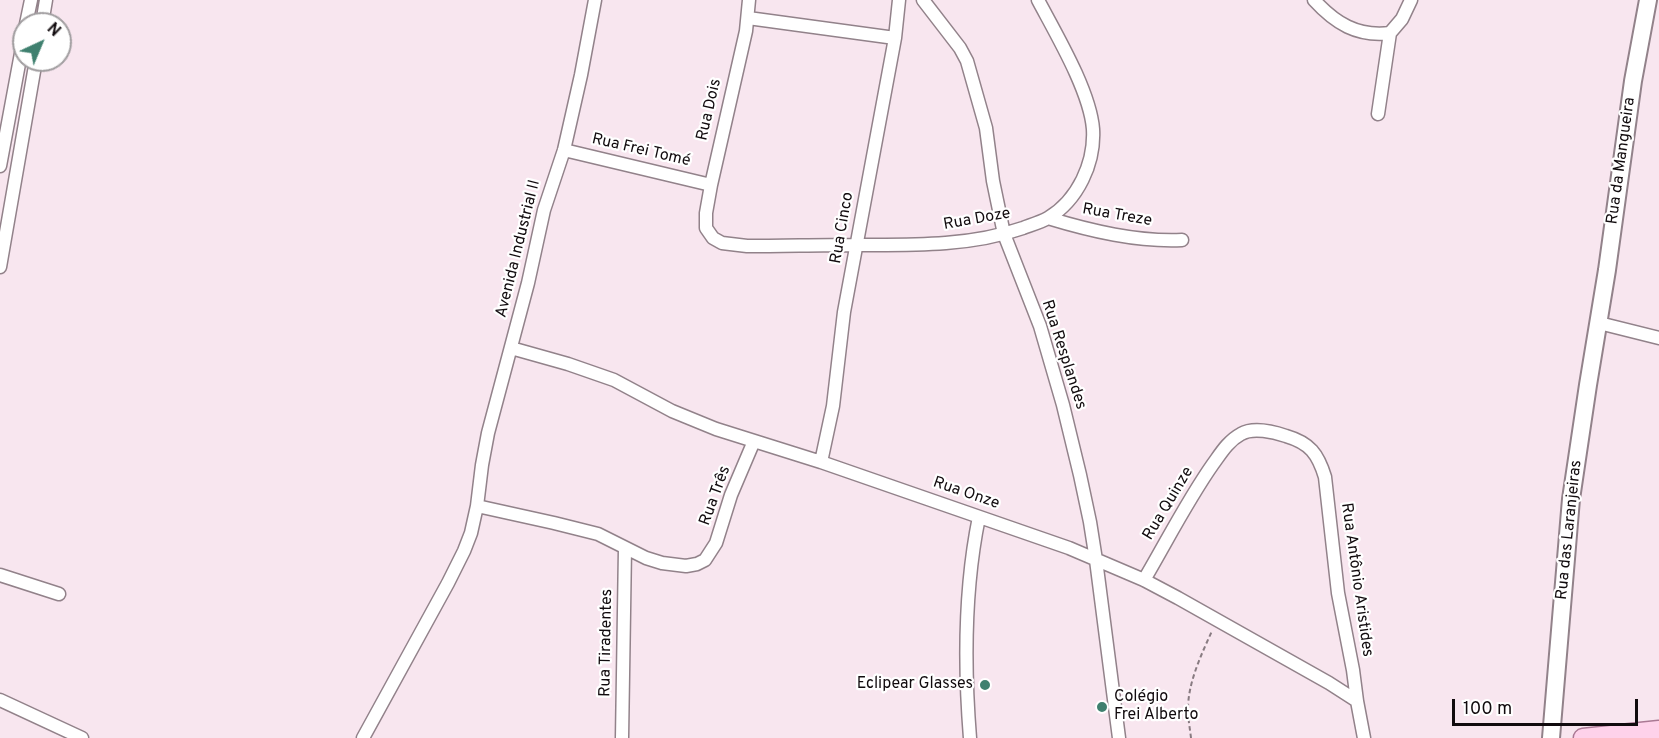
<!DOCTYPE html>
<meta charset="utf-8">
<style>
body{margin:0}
#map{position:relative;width:1659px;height:738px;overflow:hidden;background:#f8e6ef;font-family:Overpass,sans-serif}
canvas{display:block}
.north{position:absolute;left:12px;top:12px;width:60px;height:60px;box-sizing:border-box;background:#fff;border:2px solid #a09d9f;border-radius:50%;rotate:44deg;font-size:16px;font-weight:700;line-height:24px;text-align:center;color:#110b0e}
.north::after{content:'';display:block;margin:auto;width:21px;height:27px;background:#3f806f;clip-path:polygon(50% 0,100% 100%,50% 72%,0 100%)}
.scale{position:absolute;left:1452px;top:699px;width:186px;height:27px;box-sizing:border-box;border:3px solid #110b0e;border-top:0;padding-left:8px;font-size:18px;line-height:21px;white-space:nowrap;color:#110b0e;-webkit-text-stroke:4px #fff;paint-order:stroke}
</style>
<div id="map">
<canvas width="1659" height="738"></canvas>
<div class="north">N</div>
<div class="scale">100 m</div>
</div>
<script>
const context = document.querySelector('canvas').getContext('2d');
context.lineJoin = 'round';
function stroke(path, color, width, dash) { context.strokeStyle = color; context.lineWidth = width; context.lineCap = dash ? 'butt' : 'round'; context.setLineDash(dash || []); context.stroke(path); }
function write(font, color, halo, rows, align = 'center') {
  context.font = font + ' Overpass,sans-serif'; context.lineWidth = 4.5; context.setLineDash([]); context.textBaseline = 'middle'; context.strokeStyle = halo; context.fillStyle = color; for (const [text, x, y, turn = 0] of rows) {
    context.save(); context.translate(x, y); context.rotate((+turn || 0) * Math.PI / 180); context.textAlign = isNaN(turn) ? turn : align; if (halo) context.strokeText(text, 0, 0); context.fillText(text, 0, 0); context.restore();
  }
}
const path = new Path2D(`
 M1191,738c-1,-9 -3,-19 -3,-29 0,-26 13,-54 24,-78`);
const street = new Path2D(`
 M749,0l-3,31 -35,154 -5,28v15l7,10 9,5 25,3c35,0 70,-1 105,-1 57,0 116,2 171,-17 8,-3 18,-6 25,-10 30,-18 47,-55 45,-89 -3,-38 -37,-95 -55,-129
 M923,0l37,48 7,13 19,67 7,53 11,53 36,92 23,79 17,70 10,47 6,38 23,178
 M1314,0c21,23 43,37 76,33
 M748,18l147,20
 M26,24l5,-24
 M42,24l4,-24
 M1390,33l12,-14 9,-19
 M1378,114l12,-81
 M564,150l147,35
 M0,166l24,-129
 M1048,218c43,13 89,24 134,22
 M0,267l36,-207
 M1599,323l60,15
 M511,348l57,16 46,16 58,31 44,18 105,33 248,86 75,32 34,18 151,85 28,18 7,37
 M821,462l12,-56 11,-94 51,-274 4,-38
 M477,506l77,17 44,11 48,24 16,5 24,3 11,-2 8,-4 11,-17 15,-48 23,-54
 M0,575l59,19
 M1144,580c23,-39 43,-79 69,-116 8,-11 15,-23 28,-30 12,-7 33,-2 45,2 24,7 32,18 39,41l13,116 15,77 4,31
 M0,700l82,38
 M363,738l85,-155 16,-32 7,-18 6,-27 5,-41 6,-32 40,-150 16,-73 20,-60 17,-75 14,-75
 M622,738l3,-190
 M970,738c-6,-74 -6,-148 9,-221`);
const secondary = new Path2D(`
 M1551,738l20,-239 17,-114 19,-115 26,-189 15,-81`);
const primary = new Path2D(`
 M1583,738l76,-8`);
const markers = [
 [985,685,6,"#3f806f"],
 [1102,707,6,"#3f806f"]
];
const streetNames = [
 ["Rua Dois",710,110,-77],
 ["Rua Frei Tomé",641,151,13],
 ["Rua da Mangueira",1622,161,-82],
 ["Rua Treze",1117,216,10],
 ["Rua Doze",977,220,-10],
 ["Rua Cinco",843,228,-80],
 ["Avenida Industrial II",519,249,-76],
 ["Rua Resplandes",1063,355,72],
 ["Rua Onze",966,494,19],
 ["Rua Três",716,496,-70],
 ["Rua Quinze",1169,504,-59],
 ["Rua das Laranjeiras",1570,530,-84],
 ["Rua Antônio Aristides",1356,580,82],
 ["Rua Tiradentes",607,643,-89]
];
const poiNames = [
 ["Eclipear Glasses",973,685],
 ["Colégio",1114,698,"left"],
 ["Frei Alberto",1114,716,"left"]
];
stroke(street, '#92828a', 15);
stroke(secondary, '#92828a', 20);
stroke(primary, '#aa7994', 21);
stroke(path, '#887b81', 2, [4.5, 3]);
stroke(street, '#fff', 12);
stroke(secondary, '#fff', 16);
stroke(primary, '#fed2ea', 18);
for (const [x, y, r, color] of markers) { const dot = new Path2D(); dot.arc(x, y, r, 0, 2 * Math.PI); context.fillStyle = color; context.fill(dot); stroke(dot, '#fff', 2); }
write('16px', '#110b0e', '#fff', streetNames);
write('16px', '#110b0e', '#fff', poiNames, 'right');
</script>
